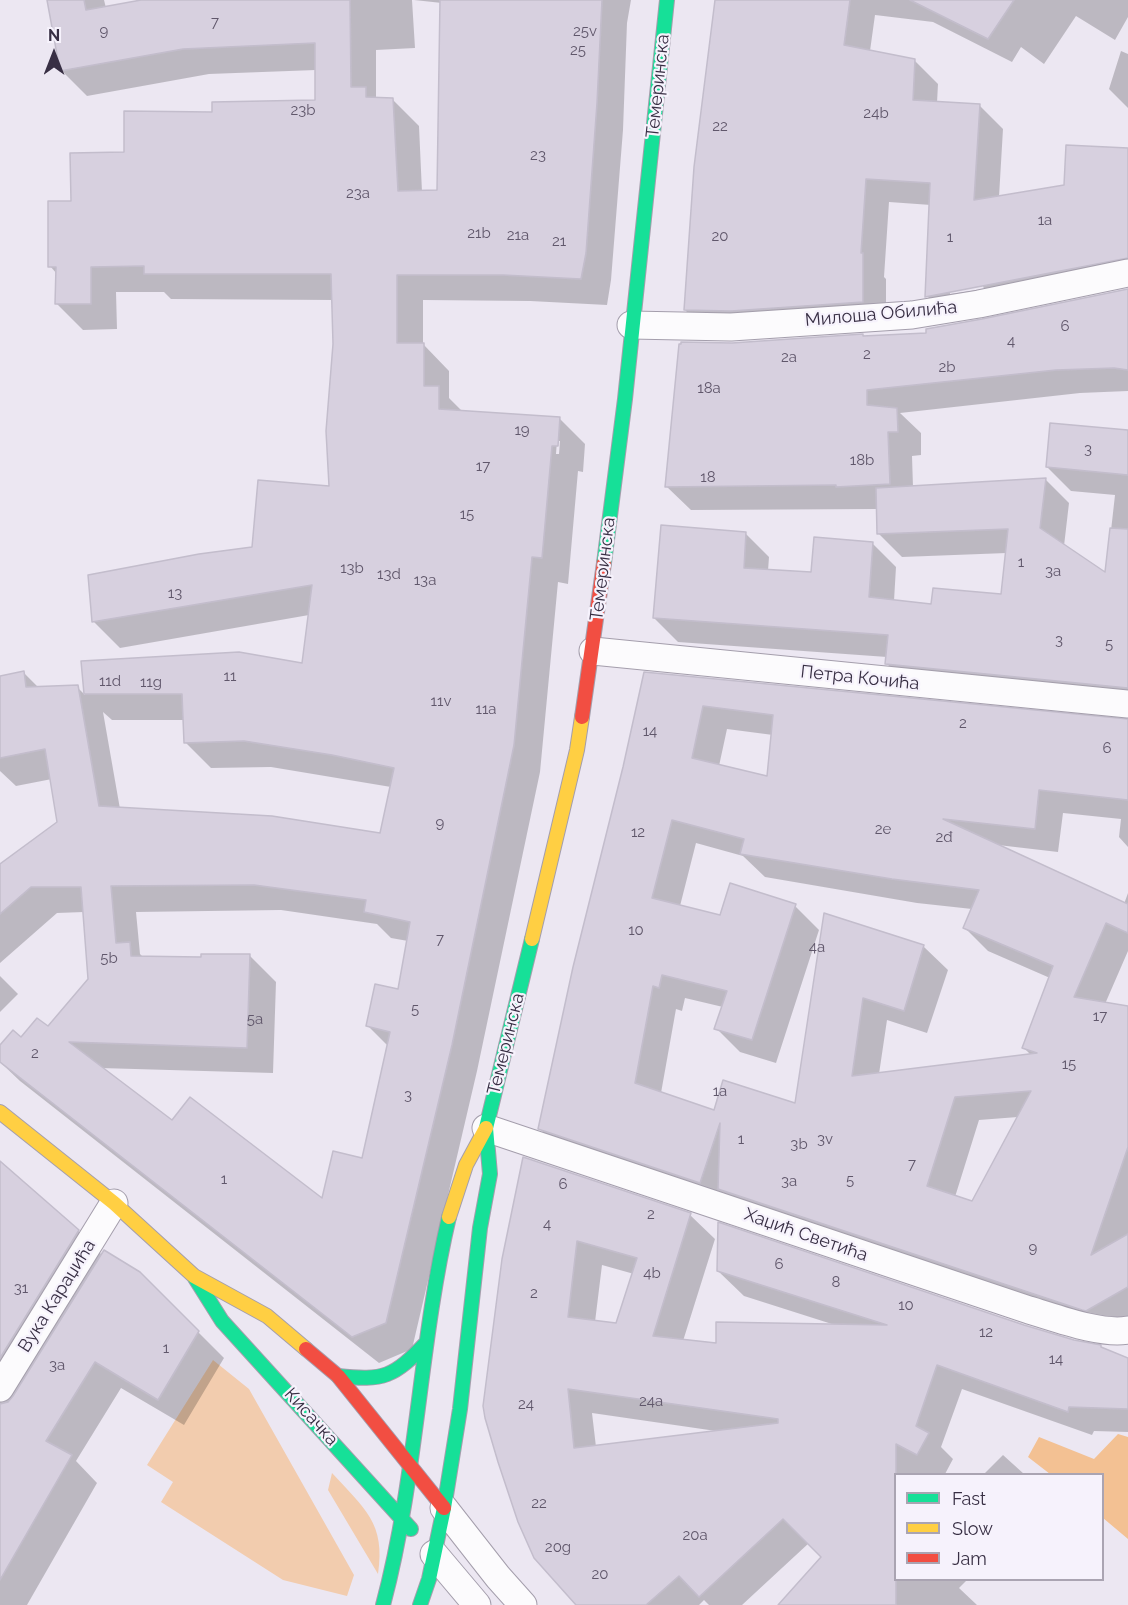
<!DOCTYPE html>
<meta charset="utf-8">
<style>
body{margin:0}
#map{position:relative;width:1128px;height:1605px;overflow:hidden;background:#ece7f2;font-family:Raleway,sans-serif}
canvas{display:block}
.legend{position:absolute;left:894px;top:1473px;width:210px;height:108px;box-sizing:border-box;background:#f6f2fc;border:2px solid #aaa4b2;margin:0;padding:8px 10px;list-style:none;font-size:18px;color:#382f44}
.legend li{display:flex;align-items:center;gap:12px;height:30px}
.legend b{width:30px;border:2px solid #aaa4b2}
.north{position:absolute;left:24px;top:24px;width:60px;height:60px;-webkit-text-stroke:4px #f6f2fc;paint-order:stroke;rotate:0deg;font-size:16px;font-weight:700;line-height:24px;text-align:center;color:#382f44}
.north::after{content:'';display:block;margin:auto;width:21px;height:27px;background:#382f44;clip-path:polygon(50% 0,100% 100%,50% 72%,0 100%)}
</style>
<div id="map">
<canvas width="1128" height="1605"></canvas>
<ul class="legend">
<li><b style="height:8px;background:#16e098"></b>Fast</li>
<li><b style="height:8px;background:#ffcf43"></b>Slow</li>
<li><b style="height:8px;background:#f24e42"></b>Jam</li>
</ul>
<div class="north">N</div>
</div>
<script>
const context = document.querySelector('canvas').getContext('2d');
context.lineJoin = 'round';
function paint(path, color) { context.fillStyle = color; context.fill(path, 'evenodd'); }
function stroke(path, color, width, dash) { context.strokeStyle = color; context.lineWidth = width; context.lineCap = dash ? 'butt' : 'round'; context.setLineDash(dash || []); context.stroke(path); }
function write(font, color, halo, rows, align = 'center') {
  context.font = font + ' Raleway,sans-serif'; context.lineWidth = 4.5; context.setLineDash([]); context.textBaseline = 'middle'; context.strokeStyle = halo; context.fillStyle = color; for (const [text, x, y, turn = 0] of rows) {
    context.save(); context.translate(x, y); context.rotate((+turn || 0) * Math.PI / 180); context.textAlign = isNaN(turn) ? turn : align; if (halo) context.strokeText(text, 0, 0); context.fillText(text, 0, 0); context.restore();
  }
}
const green = new Path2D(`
 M213,1360l36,29 105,186 -7,21 -64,-16 -122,-78 12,-20 -26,-17z
 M332,1473c32,35 54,50 46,101l-50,-84z`);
const forest = new Path2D(`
 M1118,1434l10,3v102l-25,-21 -1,-44h-52l-22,-17 11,-20 55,22z`);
const shadow = new Path2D(`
 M49,0h55l2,8 40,-8h266l3,48 -39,2v49l17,1 26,26 3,66 16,-1 4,-188 -28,-3h217l-4,23 -4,107 -12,150 -4,25 -77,-4 -107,-1v44l26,27v27l14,14 96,6 26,26 -2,28 -5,-1 -10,113 -10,-2 -18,190 -63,299 -65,278 -33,14 -359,-282 -20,-19v-14l48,-20 42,-49 -6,-67 -27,1 -57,50v-98l59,-43 -7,-43 -36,7 -16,-15v-93l24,-5 15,15 38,-1 8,8 -3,-33 221,2 6,-49 -189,33 -26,-26 159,-73 77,-61 5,-144 -2,-44 -162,-1 -7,-7h-48l1,37 -34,1 -26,-26v-30l-7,-8 23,-64 52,-49 88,-39 104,-12 -1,-32 -107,4 -122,22 -26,-26zM557,441h3l-1,13h-3zM103,712l9,8h72l1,22 26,26 60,-1 120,20 -10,48 -261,-26zM281,910l96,14 14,14 17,3 -9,50 -31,35 20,20 -25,113 -40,41 -151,-78 -72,-54 173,5 3,-91 -26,-26 -47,3 -59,-1 -4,-4 -4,-42z
 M717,0h411v17l-13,23 -39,-24 -32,48 -23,-17 -9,15 -79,-40 -58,-7 -5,36 44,9 24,24 -1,19 43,3 23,23 -4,68 66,-11 63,-36v135l-177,35 -24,-24 4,-91 -42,-3 -5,75 2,2v47l-177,8 -24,-24zM983,286l1,3 -34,5v-3z
 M1121,51l7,3v54l-19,-19z
 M1128,291v100l-48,2 -180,20 21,20v22l-9,1 1,31 132,-8 24,24 -5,43 42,29 9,-80 -44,-4 -24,-24 81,-35v277l-217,-22 -24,-23v-7l-209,-15 -24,-24 91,-85 24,24 -1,14 45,3 59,-31 24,24 -2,34 38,5 71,-10 4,-43 -105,4 -24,-24v-24l-187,1 -24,-23 65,-143 195,-10z
 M645,673l483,48v126l-9,-10 2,-18 -58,-6 -5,39 -60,-7 126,59 4,-11v58l-23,53 23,4v316l-17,10 -548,-182 -24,-24zM727,729l46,6 -4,43 -50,-12zM696,843l47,13 22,21 152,26 55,6 -8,18 24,24 62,27 -26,70 7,7 -152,19 8,-54 40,13 21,-63 -24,-23 -99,-32 -29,190 -81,7 -54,-19 15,-84 6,2 3,-13 38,9 -7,21 24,24 36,11 43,-133 -24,-24 -74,11 -41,-11zM1018,1117l-46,85 -17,-5 24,-77z
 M0,976l18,18 -18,18z
 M524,1159l166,56 25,24 -32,102 34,4 118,-20 -91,-29 -26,-25 410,89v72l-34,-1 -2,4 -130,-46 -21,58 12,12 -8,15h-49v106h71l-8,8 18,17h-197l43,-48 -14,-14 -67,62h-33l-5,-5 -5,5h-120zM602,1265l32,9 -17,51 -22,-3zM592,1413l124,18 -120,16z
 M0,1162l78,69 24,24 37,18 85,85 -40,67 -63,-37 -45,73 21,22 -70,122h-27z
 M1003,1455l21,19h-40z`);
const building = new Path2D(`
 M47,0h37l2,10 55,-10h209l1,87h15v10l27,1 5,93 39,-1 3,-190h162l-5,103 -11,150 -5,26 -78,-4h-106v68h27v43h15v23l121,8 -2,29h-6l-10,112 -10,-1 -18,188 -62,300 -66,278 -34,14 -352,-275v-17l13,-15 8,7 16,-19 11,8 40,-47 -7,-92h-50l-31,27v-50l57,-42 -12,-73 -45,9v-82l24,-5 2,16 52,-2 21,121 173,10 108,17 14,-65 -62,-13 -88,-14 -60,2 -2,-49h-98l-3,-33 158,-9 63,11 10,-78 -220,37 -4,-47 111,-21 53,-7 6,-67 71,6 -3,-55 7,-87 -2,-70h-187v-8l-53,1v37h-36l1,-37h-8v-66h23l-1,-48 54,-1v-41l88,1v-10l103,-2v-57l-132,6 -123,22zM254,885l112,15 -2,12 46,10 -12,67 -23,-5 -9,42 24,6 -28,126 -29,-7 -11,47 -132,-101 -18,23 -103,-78 178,6 3,-94h-49v3l-70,-1 -1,-14 -14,1 -5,-57z
 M715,0h135l-6,45 71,14 -2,41 67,4 -6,96 90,-15 2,-40 62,3v110l-203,39 5,-114 -64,-4 -5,74h2v49l-132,9 -47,-1 10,-143z
 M910,0h104l-26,39z
 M1128,289v81l-14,-2 -58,2 -189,20v15l30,3 1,24h-10l2,52 -54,3v-2l-171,2 14,-143h2v-2l51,1 131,-9v2l63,-3v-4l56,-10z
 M1050,423l78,7v45l-82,-8z
 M1046,478l-6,50 65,44 5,-44 18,1v159l-243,-24 3,-29 -235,-17 8,-93 85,7 -2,36 67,4 3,-35 59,5 -4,55 62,7 2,-16 68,6 7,-65 -131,5 -1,-46z
 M644,672l484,47v81l-89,-10 -4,39 -92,-10 185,85v29l-22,-10 -32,74 54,9v141l-37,108 37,-21v53l-42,24 -4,-1 -364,-121 2,-66 -20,60 -162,-54 35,-162 50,-200zM703,706l70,9 -6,61 -75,-18zM672,820l72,19 -4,15 152,25 87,11 -16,38 90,38 -31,82 15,5 -185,23 11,-78 41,13 20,-66 -100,-32 -29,190 -72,-23 -9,30 -79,-27 18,-97 6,2 3,-13 65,16 -13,38 38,11 44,-136 -66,-21 -10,32 -68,-17zM1031,1091l-59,110 -45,-15 28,-89z
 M523,1157l168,56 -38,123 63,7v-21l171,3 -170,-54 1,-49 306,103 50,15 27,5v2l27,11v51l-59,-2 -1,5 -131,-47 -21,61 13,7 -12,22 -21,-11v161h-118l43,-48 -38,-38 -84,78 -20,-21 -33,29h-70l-42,-47 -16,-36 -20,-60 -13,-44 -2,-12 19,-147zM577,1241l60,17 -21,65 -48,-6zM568,1389l210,30v4l-204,25z
 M0,1161l79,69 -79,128z
 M104,1250l36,22 59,59 -41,69 -63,-38 -49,79 26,14 -72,125v-176l8,-2 5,-6z`);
const street = new Path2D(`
 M631,325l100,2 181,-12 67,-11 149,-31
 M593,651l535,53
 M486,1128l543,182c27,8 72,25 99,20
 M0,1388l114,-185
 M444,1508l54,69 25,28
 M434,1554l43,51`);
const fast = new Path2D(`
 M604,563l21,-164 42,-399
 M195,1278l27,43 189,208
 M338,1376c46,5 56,1 88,-33
 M383,1605c34,-126 36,-261 66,-388
 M420,1605l9,-26 15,-71 16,-99 20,-181 10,-54 -4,-46 46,-189`);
const slow = new Path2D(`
 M532,939l45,-189 5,-33
 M0,1112l114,91 80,73 73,40 39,33
 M449,1217l17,-52 20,-37`);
const jam = new Path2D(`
 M582,717l22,-154
 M306,1349l32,27 106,132`);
const numberNames = [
 ["7",215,22],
 ["9",104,31],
 ["25v",585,31],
 ["25",578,50],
 ["23b",303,110],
 ["24b",876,113],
 ["22",720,126],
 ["23",538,155],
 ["23a",358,193],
 ["1a",1045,220],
 ["21b",479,233],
 ["21a",518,235],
 ["20",720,236],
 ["1",950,237],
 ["21",559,241],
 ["6",1065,326],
 ["4",1011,341],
 ["2",867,354],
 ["2a",789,357],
 ["2b",947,367],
 ["18a",709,388],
 ["19",522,430],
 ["3",1088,449],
 ["18b",862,460],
 ["17",483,466],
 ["18",708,477],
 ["15",467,514],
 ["1",1021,562],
 ["13b",352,568],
 ["3a",1053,571],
 ["13d",389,574],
 ["13a",425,580],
 ["13",175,593],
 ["3",1059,640],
 ["5",1109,644],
 ["11",230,676],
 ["11d",110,681],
 ["11g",151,682],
 ["11v",441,701],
 ["11a",486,709],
 ["2",963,723],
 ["14",650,731],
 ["6",1107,748],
 ["9",440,823],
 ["2e",883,829],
 ["12",638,832],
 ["2đ",944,837],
 ["10",636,930],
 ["7",440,939],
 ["4a",817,947],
 ["5b",109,958],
 ["5",415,1009],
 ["17",1100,1016],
 ["5a",255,1019],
 ["2",35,1053],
 ["15",1069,1064],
 ["1a",720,1091],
 ["3",408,1095],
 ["1",741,1139],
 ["3v",825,1139],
 ["3b",799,1144],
 ["7",912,1164],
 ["1",224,1179],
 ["5",850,1180],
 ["3a",789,1181],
 ["6",563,1184],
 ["2",651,1214],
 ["4",547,1224],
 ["9",1033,1248],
 ["6",779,1264],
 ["4b",652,1273],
 ["8",836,1282],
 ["31",21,1288],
 ["2",534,1293],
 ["10",906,1305],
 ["12",986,1332],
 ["1",166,1348],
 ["14",1056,1359],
 ["3a",57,1365],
 ["24a",651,1401],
 ["24",526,1404],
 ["22",539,1503],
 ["20a",695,1535],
 ["20g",558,1547],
 ["20",600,1574]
];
const streetNames = [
 ["Темеринска",658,86,-84],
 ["Милоша Обилића",881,314,-5],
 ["Темеринска",603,569,-83],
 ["Петра Кочића",860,678,6],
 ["Темеринска",506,1044,-76],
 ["Хаџић Светића",806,1235,19],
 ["Вука Караџића",57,1296,-58],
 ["Кисачка",311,1417,48]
];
paint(green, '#f2ccae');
paint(forest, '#f3c193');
paint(shadow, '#0003');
paint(building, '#d7d0df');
stroke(building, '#c3bdcc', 1.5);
stroke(street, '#a49eac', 29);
stroke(fast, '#a49eac', 16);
stroke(slow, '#a49eac', 16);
stroke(jam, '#a49eac', 16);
stroke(street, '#fcfbfd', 27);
stroke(fast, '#16e098', 14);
stroke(slow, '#ffcf43', 14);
stroke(jam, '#f24e42', 14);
write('15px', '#60576b', null, numberNames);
write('18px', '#382f44', '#f6f2fc', streetNames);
</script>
